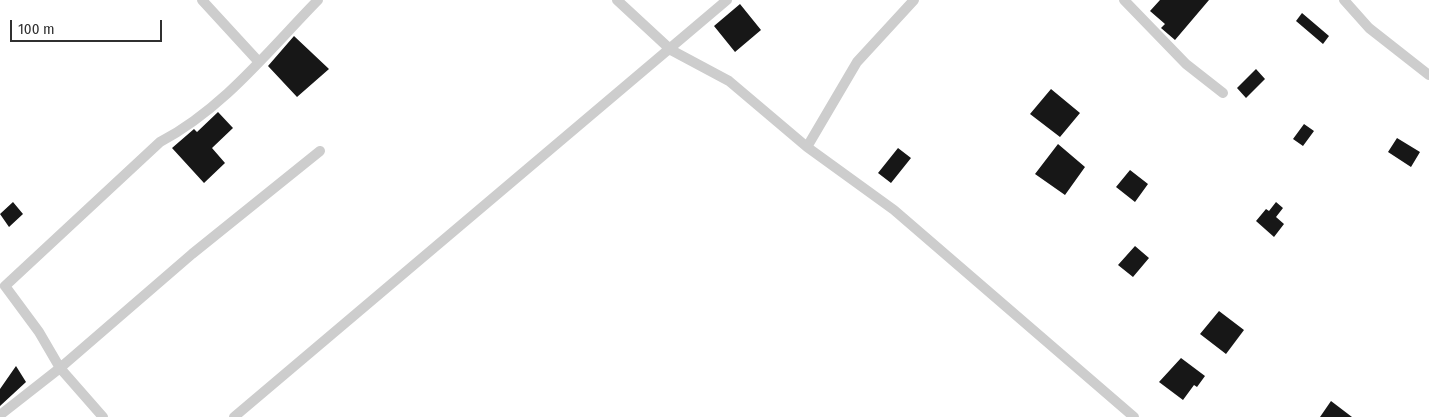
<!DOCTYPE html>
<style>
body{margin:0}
#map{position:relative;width:1429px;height:417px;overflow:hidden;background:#fff;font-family:"Fira Sans Condensed",sans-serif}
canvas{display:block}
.scale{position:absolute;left:10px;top:20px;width:152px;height:22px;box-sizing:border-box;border:2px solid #303030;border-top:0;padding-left:6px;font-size:15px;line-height:18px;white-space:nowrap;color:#303030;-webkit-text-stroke:4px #fff;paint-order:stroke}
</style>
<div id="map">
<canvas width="1429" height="417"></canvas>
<div class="scale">100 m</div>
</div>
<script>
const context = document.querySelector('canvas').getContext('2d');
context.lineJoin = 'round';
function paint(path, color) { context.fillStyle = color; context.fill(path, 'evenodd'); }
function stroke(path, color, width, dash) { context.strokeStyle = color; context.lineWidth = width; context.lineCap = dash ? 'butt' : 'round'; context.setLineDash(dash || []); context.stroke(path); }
const building = new Path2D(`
 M1160,0h49l-34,40 -14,-12 4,-4 -15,-13z
 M740,4l21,26 -26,22 -21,-26z
 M1302,13l27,23 -6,8 -27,-23z
 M294,36l35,33 -32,28 -29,-31z
 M1256,69l9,10 -19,19 -9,-10z
 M1051,89l29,24 -20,24 -30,-23z
 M218,112l15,16 -21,20 13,15 -21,20 -32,-35 22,-19 3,3z
 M1304,124l10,7 -11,15 -10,-7z
 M1397,138l23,14 -9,15 -23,-15z
 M1058,144l27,23 -20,28 -30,-21z
 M898,148l13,10 -20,25 -13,-10z
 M1130,170l18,14 -13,18 -19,-15z
 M13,202l10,12 -14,13 -9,-13z
 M1276,202l7,6 -7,9 8,7 -10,13 -18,-16 10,-12 3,2z
 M1135,246l14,12 -16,19 -15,-12z
 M1219,311l25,19 -18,24 -26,-20z
 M1181,358l24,18 -8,11 -3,-2 -11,15 -24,-18z
 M16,366l10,16 -26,24v-17z
 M1331,401l21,16h-32z`);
const minor = new Path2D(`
 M202,0l56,61
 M617,0l54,50 58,31 78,66 87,63 240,207
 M1124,0l62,64 37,29
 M1344,0l25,28 60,47
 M807,147l50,-85 57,-62
 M0,415l60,-47 132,-114 128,-103
 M103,417l-43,-49 -21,-36 -34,-46 155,-144c63,-33 109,-92 158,-142
 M234,417l493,-417`);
paint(building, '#171717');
stroke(minor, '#cdcdcd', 10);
</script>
